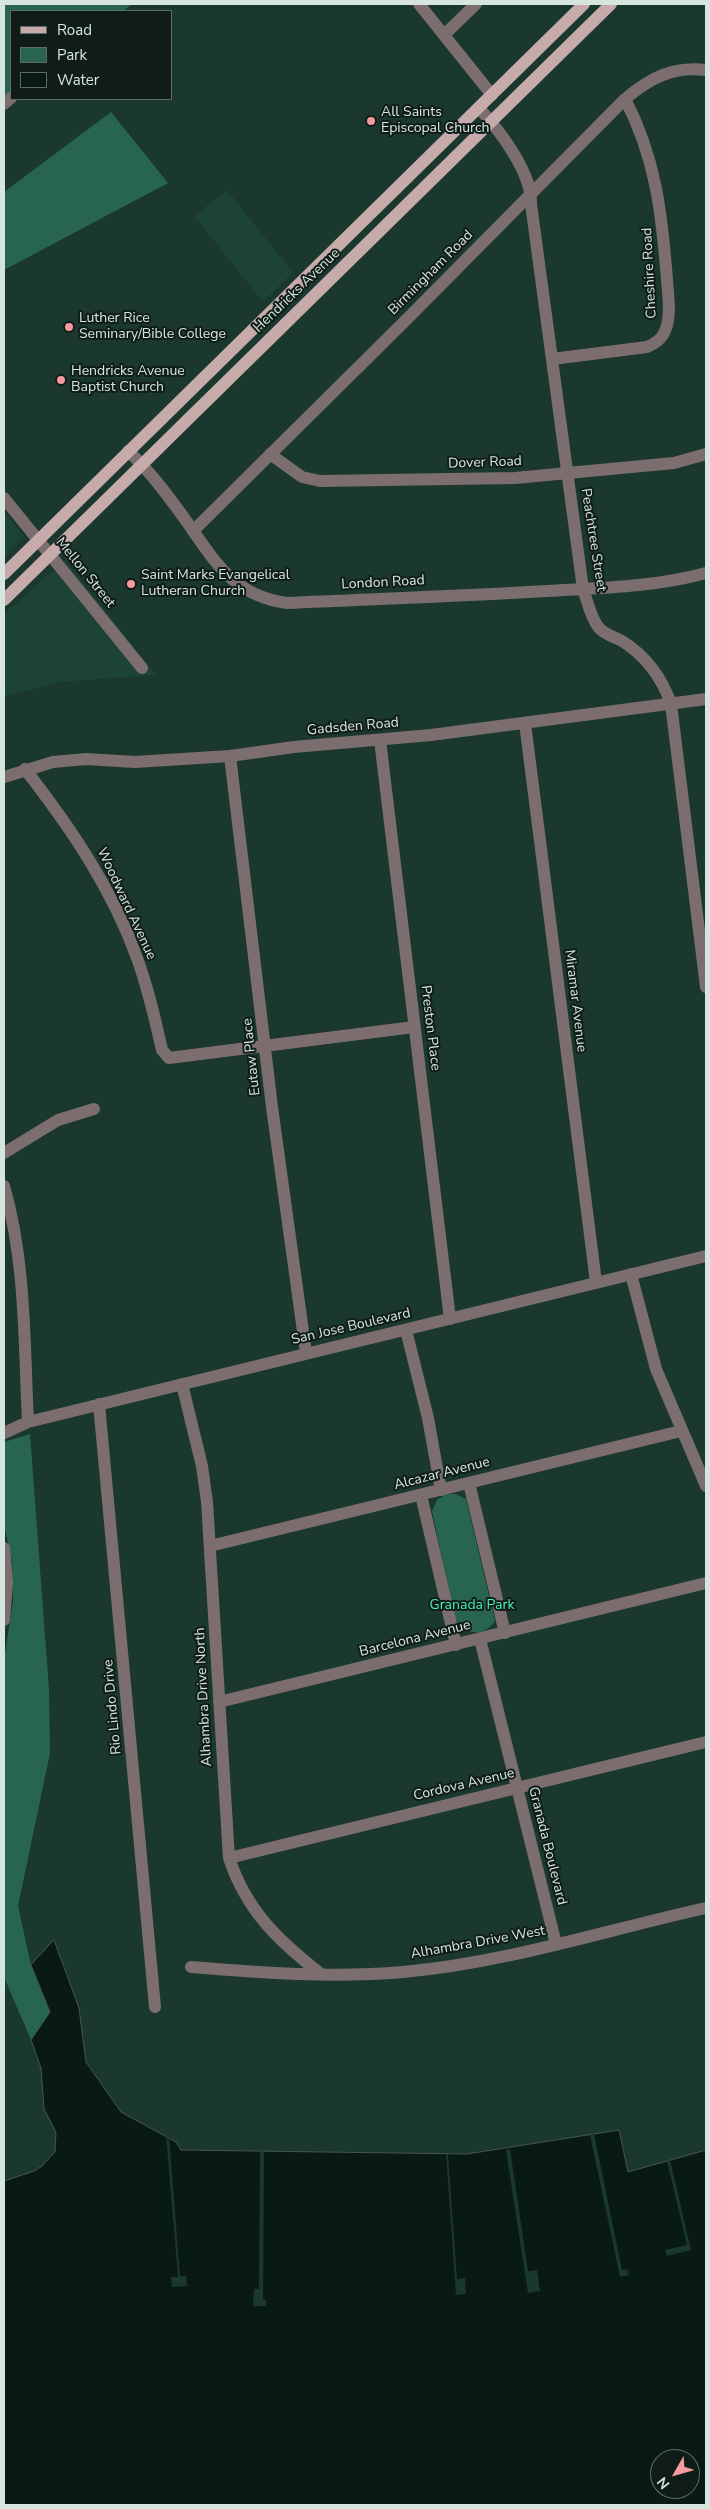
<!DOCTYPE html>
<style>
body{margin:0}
#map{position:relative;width:710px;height:2509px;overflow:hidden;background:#1b382e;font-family:"Nunito Sans",sans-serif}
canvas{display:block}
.frame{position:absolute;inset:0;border:5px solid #d6e6df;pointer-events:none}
.legend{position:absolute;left:10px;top:10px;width:162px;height:90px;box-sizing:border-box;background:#101c18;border:1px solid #5f6d68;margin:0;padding:6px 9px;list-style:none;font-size:15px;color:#d6e6df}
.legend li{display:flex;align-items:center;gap:10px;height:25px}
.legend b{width:25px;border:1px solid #5f6d68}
.north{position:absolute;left:650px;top:2449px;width:50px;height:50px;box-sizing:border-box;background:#101c18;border:1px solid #5f6d68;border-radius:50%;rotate:232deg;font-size:14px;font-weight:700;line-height:20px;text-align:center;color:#d6e6df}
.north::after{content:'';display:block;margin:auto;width:18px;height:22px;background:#f59b9e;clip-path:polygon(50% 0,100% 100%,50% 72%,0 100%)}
</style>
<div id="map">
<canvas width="710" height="2509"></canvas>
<div class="frame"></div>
<ul class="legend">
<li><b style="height:6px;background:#c7aaaa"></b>Road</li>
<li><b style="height:14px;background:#276551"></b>Park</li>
<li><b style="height:14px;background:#091913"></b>Water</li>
</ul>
<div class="north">N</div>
</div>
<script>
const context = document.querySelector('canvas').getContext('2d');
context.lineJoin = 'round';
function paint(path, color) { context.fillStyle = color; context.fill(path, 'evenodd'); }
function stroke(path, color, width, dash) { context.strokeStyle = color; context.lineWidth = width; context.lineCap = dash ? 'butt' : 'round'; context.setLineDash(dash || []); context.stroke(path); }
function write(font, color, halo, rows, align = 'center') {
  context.font = font + ' "Nunito Sans",sans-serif'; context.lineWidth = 4; context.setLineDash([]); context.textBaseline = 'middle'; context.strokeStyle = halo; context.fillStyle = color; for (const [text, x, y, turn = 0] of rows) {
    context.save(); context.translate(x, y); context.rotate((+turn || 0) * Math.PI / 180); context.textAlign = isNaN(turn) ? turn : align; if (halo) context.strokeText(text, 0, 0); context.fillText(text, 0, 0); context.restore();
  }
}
const built = new Path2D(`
 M227,190l66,82 -30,30 -69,-86z
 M4,511l20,26 -20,20z
 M65,560l91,115 -96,7 -56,15v-83z`);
const green = new Path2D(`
 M4,4h128l-9,7h-112v80l-7,6z
 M111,112l57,71 -164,87v-78z
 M30,1434l19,256 1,63 -32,153 13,59 19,47 -19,28 -27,-63v-317l9,-59 -1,-40 -8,-36v-83z
 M447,1494h9l10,5 29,122c-12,17 -29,14 -40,-3l-23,-107 5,-11z`);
const water = new Path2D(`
 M54,1940l25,68 7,54 35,50 55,30 5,8 286,4 152,-24 9,42 78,-22v355h-702v-324l30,-10 8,-5 13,-14 1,-20 -12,-23 -3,-41 -10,-28 19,-28 -19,-47zM660,2459h30v30h-30z`);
const pier = new Path2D(`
 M594,2134l28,136 5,-1 2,6 -9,2 -30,-142z
 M166,2135l3,1 11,140h6l1,10 -15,1 -1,-10h7z
 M510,2149l18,122 9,-1 3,21 -12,2 -22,-143z
 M260,2151h4l-1,149h3v6h-13l1,-17h5z
 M446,2154h2l9,125 8,-1 1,16 -10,1z
 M670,2160l21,90 -24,6 -2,-6 22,-5 -20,-84z`);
const minor = new Path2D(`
 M419,4l73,91
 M444,35l32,-31
 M4,104l7,-6
 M479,108c20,22 53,64 52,96l52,385c5,13 7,28 16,39 7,7 15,9 23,13 24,15 40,37 49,63l35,283
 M552,359l95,-12c7,-3 14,-7 17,-14 8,-15 4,-37 3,-53 -5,-65 -11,-122 -42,-181
 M128,451c22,20 41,46 59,71 28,40 47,74 100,81 87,-4 175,-7 261,-12 53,-3 107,-4 158,-18
 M270,454l32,23 18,4 195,-3 159,-15 32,-9
 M4,498l138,170
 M193,531l215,-213 217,-219c25,-21 48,-33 81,-29
 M525,723l71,559
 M380,740l70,579
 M230,756l42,351 34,246
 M25,769c45,58 87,119 112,189 11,30 18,61 25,92l7,8 245,-31
 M4,777l49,-15 33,-3 49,3 95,-6 64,-9 137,-12 275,-36
 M4,1153l54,-33 36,-11
 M4,1186c22,76 20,157 24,236
 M631,1274l25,95 50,117
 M406,1330l22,88 13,72
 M182,1384l20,82 5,36 22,356c18,54 50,83 93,117
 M99,1404l56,603
 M4,1433l24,-11 678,-166
 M469,1483l36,150
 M421,1495l35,150
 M210,1546l471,-115
 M4,1548l3,34 -3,38
 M480,1639l76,305
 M219,1702l487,-119
 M229,1858l477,-116
 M191,1967c71,6 142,11 212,5 103,-9 203,-42 303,-64`);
const major = new Path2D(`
 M4,574l580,-570
 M4,600l607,-596`);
const markers = [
 [371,121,5,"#f59b9e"],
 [69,327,5,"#f59b9e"],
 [61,380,5,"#f59b9e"],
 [131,584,5,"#f59b9e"]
];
const poiNames = [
 ["All Saints",381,113],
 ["Episcopal Church",381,129],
 ["Luther Rice",79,319],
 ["Seminary/Bible College",79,335],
 ["Hendricks Avenue",71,372],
 ["Baptist Church",71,388],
 ["Saint Marks Evangelical",141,576],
 ["Lutheran Church",141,592]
];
const streetNames = [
 ["Birmingham Road",431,273,-45],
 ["Cheshire Road",650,273,-93],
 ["Hendricks Avenue",297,291,-44],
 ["Dover Road",485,463,-2],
 ["Peachtree Street",593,540,81],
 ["Mellon Street",85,573,51],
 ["London Road",383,583,-3],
 ["Gadsden Road",353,727,-5],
 ["Woodward Avenue",126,904,65],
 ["Miramar Avenue",575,1001,83],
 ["Preston Place",430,1028,83],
 ["Eutaw Place",252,1057,-96],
 ["San Jose Boulevard",351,1327,-13],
 ["Alcazar Avenue",442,1474,-14],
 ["Barcelona Avenue",415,1639,-14],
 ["Alhambra Drive North",204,1697,-93],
 ["Rio Lindo Drive",113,1707,-95],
 ["Cordova Avenue",464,1785,-13],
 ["Granada Boulevard",547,1846,76],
 ["Alhambra Drive West",478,1943,-10]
];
const parkNames = [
 ["Granada Park",472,1606]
];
paint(built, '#1d4336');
paint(green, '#276551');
paint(water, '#091913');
stroke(water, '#465650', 1);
paint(pier, '#1b382e');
stroke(minor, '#7c6e6e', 12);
stroke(major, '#c7aaaa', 12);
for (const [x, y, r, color] of markers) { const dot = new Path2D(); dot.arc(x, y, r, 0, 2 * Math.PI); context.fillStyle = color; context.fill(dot); stroke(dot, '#101c18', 2); }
write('14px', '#d6e6df', '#101c18', poiNames, 'left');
write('14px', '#d6e6df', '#101c18', streetNames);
write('14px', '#47f0be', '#101c18', parkNames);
</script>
